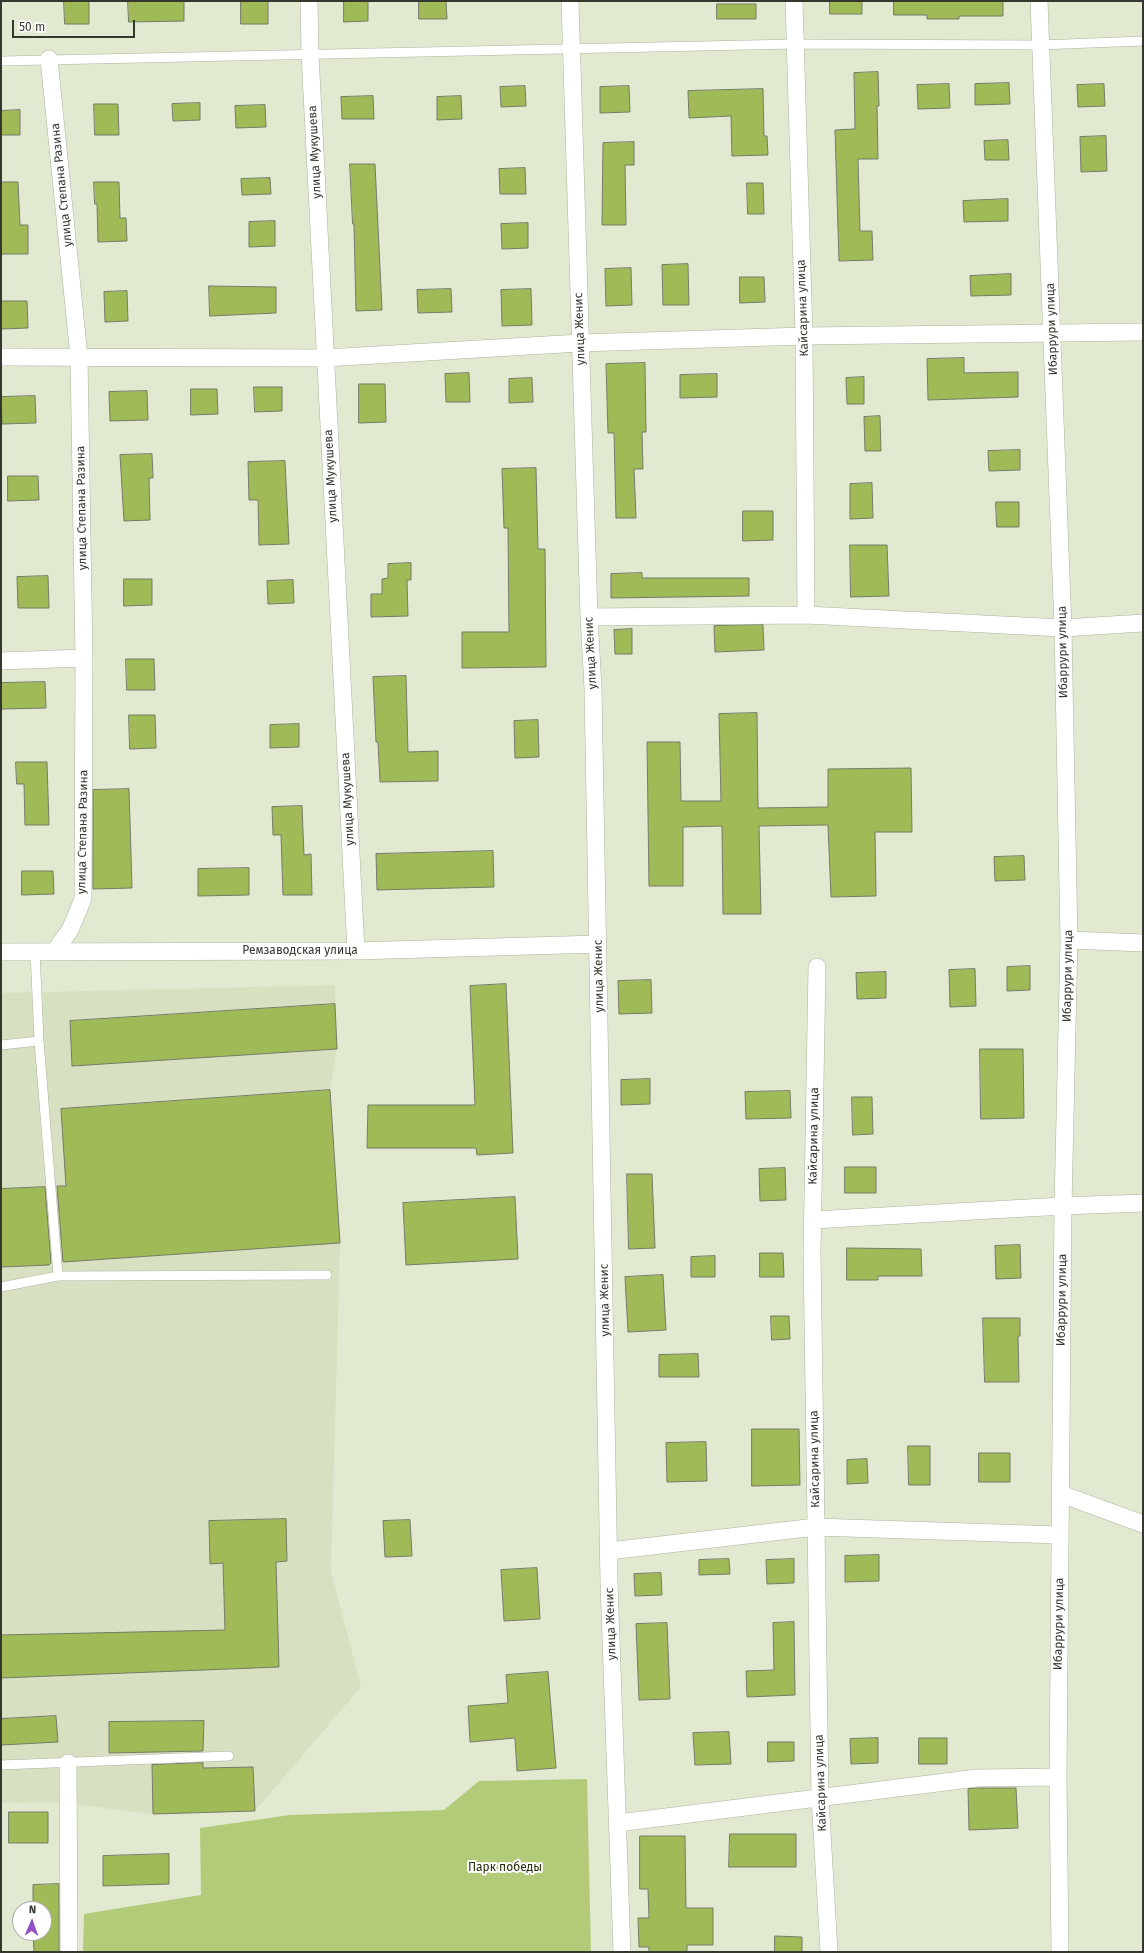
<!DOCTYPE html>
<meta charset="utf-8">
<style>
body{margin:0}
#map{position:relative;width:1144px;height:1953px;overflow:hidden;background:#e1e9d1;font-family:"Fira Sans",sans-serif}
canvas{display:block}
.frame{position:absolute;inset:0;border:2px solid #34372d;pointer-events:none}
.north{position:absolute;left:12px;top:1901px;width:40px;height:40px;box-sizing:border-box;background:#fff;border:1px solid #aeafab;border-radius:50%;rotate:2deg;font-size:11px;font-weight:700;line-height:16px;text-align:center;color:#34372d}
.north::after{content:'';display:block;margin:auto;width:14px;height:18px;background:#9051c7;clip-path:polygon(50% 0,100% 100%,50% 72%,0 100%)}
.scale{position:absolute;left:12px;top:20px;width:123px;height:18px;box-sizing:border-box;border:2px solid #34372d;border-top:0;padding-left:5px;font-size:12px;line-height:14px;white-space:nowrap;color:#34372d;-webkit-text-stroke:3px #fff;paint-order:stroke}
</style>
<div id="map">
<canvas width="1144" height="1953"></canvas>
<div class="frame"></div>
<div class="north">N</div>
<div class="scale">50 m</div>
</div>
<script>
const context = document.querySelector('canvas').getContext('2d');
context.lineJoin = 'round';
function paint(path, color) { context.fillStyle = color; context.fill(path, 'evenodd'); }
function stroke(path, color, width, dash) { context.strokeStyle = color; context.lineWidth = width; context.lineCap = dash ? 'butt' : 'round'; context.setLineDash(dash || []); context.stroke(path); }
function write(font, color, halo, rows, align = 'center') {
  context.font = font + ' "Fira Sans",sans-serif'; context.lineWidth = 4; context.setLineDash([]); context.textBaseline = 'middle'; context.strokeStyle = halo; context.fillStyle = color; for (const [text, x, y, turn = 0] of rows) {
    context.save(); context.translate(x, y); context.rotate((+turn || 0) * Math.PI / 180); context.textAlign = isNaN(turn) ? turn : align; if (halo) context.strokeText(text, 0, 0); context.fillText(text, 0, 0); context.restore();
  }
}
const built = new Path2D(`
 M335,985l2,64 -7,41 10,153 -9,328 30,116 -106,124 -102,3 -98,-12 -54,1v-810z`);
const green = new Path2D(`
 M587,1779l4,173h-508l1,-38 117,-19 -1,-67 90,-13 154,-5 35,-29z`);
const building = new Path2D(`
 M64,1h25v23h-24z
 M128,1h56v20l-55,1z
 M241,1h27v23h-27z
 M344,1h24v20l-24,1z
 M419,1h27l1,18h-28z
 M830,1h32v13h-32z
 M894,1h109v15h-44v3h-32v-4h-33z
 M717,4h39v15h-39z
 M878,72l1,34h-2l1,53h-20l2,72h12l1,29 -34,1 -4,-131 20,-1 -1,-56z
 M1009,83l1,21 -35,1v-21z
 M949,84l1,24 -32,1 -1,-24z
 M1104,84l1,22 -27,1 -1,-22z
 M525,86l1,20 -25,1 -1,-20z
 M629,86l1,26 -30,1v-26z
 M763,89l1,47h3l1,19 -36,1 -1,-40 -42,2 -1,-27z
 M373,96l1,23h-32l-1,-22z
 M461,96l1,23 -25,1v-23z
 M200,103v17l-27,1 -1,-17z
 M94,104h24l1,31h-24z
 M265,105l1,22 -30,1 -1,-22z
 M20,110v25h-19v-24z
 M1106,136l1,35 -26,1 -1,-35z
 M1008,140l1,20h-24l-1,-19z
 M634,142v23h-9l1,60h-24l1,-82z
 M350,164h25l7,146 -26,1 -2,-87h-1z
 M525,168l1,26h-26l-1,-25z
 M270,178l1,16 -29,1 -1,-16z
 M1,182h17l2,43h8v29h-27z
 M94,182h25l1,36h6l1,23 -29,1 -1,-38h-2z
 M747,183h16l1,31h-16z
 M1008,199v22l-44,1 -1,-21z
 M275,221v25l-26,1v-25z
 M528,223v25l-26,1 -1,-25z
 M688,264l1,41h-26l-1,-40z
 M631,268l1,37 -26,1 -1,-37z
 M1011,274v21l-40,1 -1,-20z
 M740,277h24l1,25 -25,1z
 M209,286l67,1v26l-66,3z
 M451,289l1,23 -34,1 -1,-23z
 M531,289l1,36 -30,1 -1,-36z
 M127,291l1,30 -23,1 -1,-30z
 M1,301h26l1,27 -27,1z
 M964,358v15l54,-1v25l-90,3 -1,-41z
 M645,363l1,69h-4l1,37h-9l2,49h-20l-2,-85h-6l-2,-69z
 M469,373l1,29h-24l-1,-28z
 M717,374v23l-37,1v-23z
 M864,377v27h-17l-1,-26z
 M532,378l1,24 -24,1v-24z
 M359,384h26l1,38 -27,1z
 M254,387h28v24l-27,1z
 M191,389h26l1,25 -27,1z
 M147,391l1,29 -38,1 -1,-29z
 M35,396l1,27 -34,1 -1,-27z
 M880,416l1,35h-16l-1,-34z
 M1020,450v20l-31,1 -1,-20z
 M152,454l1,24h-4l1,42 -26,1 -4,-66z
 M285,461l4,83 -30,1 -1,-45h-9l-1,-38z
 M536,468l2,81h7l1,118 -84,1v-36h47l-1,-104h-4l-2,-59z
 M8,476h30l1,24 -31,1z
 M872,483l1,35 -23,1v-35z
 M996,502h23v25h-22z
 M743,511h30v29l-30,1z
 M850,545h37l2,51 -38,1z
 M411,563v17h-4l1,36 -37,1v-23h11v-15l6,-1v-14z
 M642,573v5h107v18l-138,2v-24z
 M48,576l1,32h-31l-1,-31z
 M124,579h28v26l-28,1z
 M293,580l1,23 -26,1 -1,-23z
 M763,625l1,25 -49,2 -1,-26z
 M632,629v25h-17l-1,-24z
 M126,659h28l1,31h-28z
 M406,676l2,76 30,-1v30l-58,1 -2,-40h-2l-3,-65z
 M45,682l1,26 -45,1v-26z
 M757,713l1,95 70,-1v-38l83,-1 1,64h-37l1,64 -45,1 -3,-72 -69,1 2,88h-38l-1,-88 -39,1v59h-34l-2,-144h33l1,59h40l-2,-87z
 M129,715h26l1,33 -26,1z
 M538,720l1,37 -24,1 -1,-37z
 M299,724v23l-29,1v-23z
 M16,762h31l2,63h-24l-1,-41h-7z
 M129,789l3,99 -39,1v-99z
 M302,806l2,49 7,-1 1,41h-29l-2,-60h-8l-1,-28z
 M493,851l1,36 -117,3 -1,-36z
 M1024,856l1,24 -30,1 -1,-24z
 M249,868v27l-51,1v-27z
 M22,871h31l1,23 -32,1z
 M1030,966v24l-23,1v-24z
 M975,969l1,37 -26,1 -1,-37z
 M886,972v26l-29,1 -1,-26z
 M651,980l1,33 -33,1 -1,-33z
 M506,984l7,169 -36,2 -1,-7h-109l1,-43h107l-5,-119z
 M335,1004l2,45 -265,17 -2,-45z
 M980,1049h43l1,69 -43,1z
 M650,1079v25l-29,1v-25z
 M330,1090l10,153 -277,19 -6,-76h9l-5,-77z
 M790,1091l1,27 -45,1 -1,-27z
 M852,1097h20l1,37 -20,1z
 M845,1167h31v26h-31z
 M785,1168l1,32 -26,1 -1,-32z
 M627,1174h25l3,74 -26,1z
 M45,1187l6,76 -2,2 -48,2v-78z
 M515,1197l3,62 -112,6 -3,-62z
 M1020,1245l1,33 -25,1 -1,-33z
 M847,1248l74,1 1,27h-44v4h-31z
 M760,1253h23l1,24h-24z
 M715,1256v21h-24v-20z
 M663,1275l3,55 -38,2 -3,-55z
 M771,1316h18l1,23 -18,1z
 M983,1318h37v18h-2l1,46h-34z
 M698,1354l1,23h-40v-22z
 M752,1429h47l1,56 -48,1z
 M706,1442l1,39 -40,1 -1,-39z
 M908,1446h22v39h-21z
 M979,1453h31v29h-31z
 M867,1459l1,24 -21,1v-24z
 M286,1519l1,42 -11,1 3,105 -278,11v-43l224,-5 -2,-67 -13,1 -1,-43z
 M410,1520l2,36 -27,1 -2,-36z
 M879,1555v26l-34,1v-26z
 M729,1559l1,15 -31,1v-15z
 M794,1559v24l-27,1 -1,-24z
 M537,1568l3,51 -36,2 -3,-51z
 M661,1573l1,22 -27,1 -1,-22z
 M794,1622l1,73 -48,2 -1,-26 28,-1 -1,-47z
 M667,1623l3,76 -31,1 -3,-76z
 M548,1672l8,96 -39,3 -2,-33 -45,4 -2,-36 40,-3 -2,-28z
 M56,1716l2,26 -57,3v-26z
 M204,1721l-1,30 -94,2v-31z
 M729,1732l2,32 -36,1 -2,-32z
 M878,1738v25l-27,1 -1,-25z
 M919,1738h28v26h-28z
 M768,1742h26v19l-26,1z
 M203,1763v5l50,-1 2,44 -102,3 -1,-49z
 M978,1788h38l2,40 -49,2 -1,-41z
 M9,1812h39v31h-39z
 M730,1834h66v33h-67z
 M640,1836h45l1,72h27v37h-26v7h-38v-5h-10l-1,-29h11l-1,-29h-8z
 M169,1854v30l-66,2v-30z
 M59,1884v68h-25l-1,-19h11v-24h-11v-24z
 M775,1936l27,1v15h-27z`);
const lane = new Path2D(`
 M1,61l794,-17 245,1 103,-4
 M35,951l4,90 19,235
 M1,1045l38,-4
 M1,1287l57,-11 269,-1
 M1,1765l228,-9`);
const street = new Path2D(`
 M309,1l1,53 46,897
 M570,1l19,616 4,71 16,894 13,370
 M794,1l10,335 2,279
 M1039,1l24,627 6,312 -6,266 -5,571 2,175
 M49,59l30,298 5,301 -1,241 -13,31 -16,22
 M1,357l324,1 255,-15 224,-7 339,-4
 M589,617l217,-2 257,13 80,-5
 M1,661l83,-3
 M1069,940l74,3
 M1,952l355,-1 242,-7
 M817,967l-5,286 8,544 9,155
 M813,1220l250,-14 80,-3
 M1061,1494l82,30
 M609,1551l207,-24 244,8
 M68,1763l1,189
 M618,1823l359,-45 81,-1`);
const streetNames = [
 ["улица Мукушева",315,152,-93],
 ["улица Степана Разина",62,185,-96],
 ["Кайсарина улица",803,308,-92],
 ["улица Женис",580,329,-92],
 ["Ибаррури улица",1052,329,-92],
 ["улица Мукушева",331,476,-93],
 ["улица Степана Разина",82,508,-91],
 ["Ибаррури улица",1063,652,-91],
 ["улица Женис",591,653,-93],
 ["улица Мукушева",348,799,-93],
 ["улица Степана Разина",83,832,-89],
 ["Ремзаводская улица",300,951],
 ["улица Женис",599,976,-91],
 ["Ибаррури улица",1068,976,-89],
 ["Кайсарина улица",814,1136,-89],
 ["улица Женис",605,1300,-91],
 ["Ибаррури улица",1062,1300,-89],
 ["Кайсарина улица",815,1459,-91],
 ["улица Женис",611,1624,-92],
 ["Ибаррури улица",1059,1624,-89],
 ["Кайсарина улица",821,1783,-92]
];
const parkNames = [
 ["Парк победы",505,1868]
];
paint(built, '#d7e1c1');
paint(green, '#b3ca78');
paint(building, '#a1ba58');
stroke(building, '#757c66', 1);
stroke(lane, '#adb49d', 10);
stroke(street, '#adb49d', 18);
stroke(lane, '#fff', 9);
stroke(street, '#fff', 17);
write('12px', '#34372d', '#fff', streetNames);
write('12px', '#263006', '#fff', parkNames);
</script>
